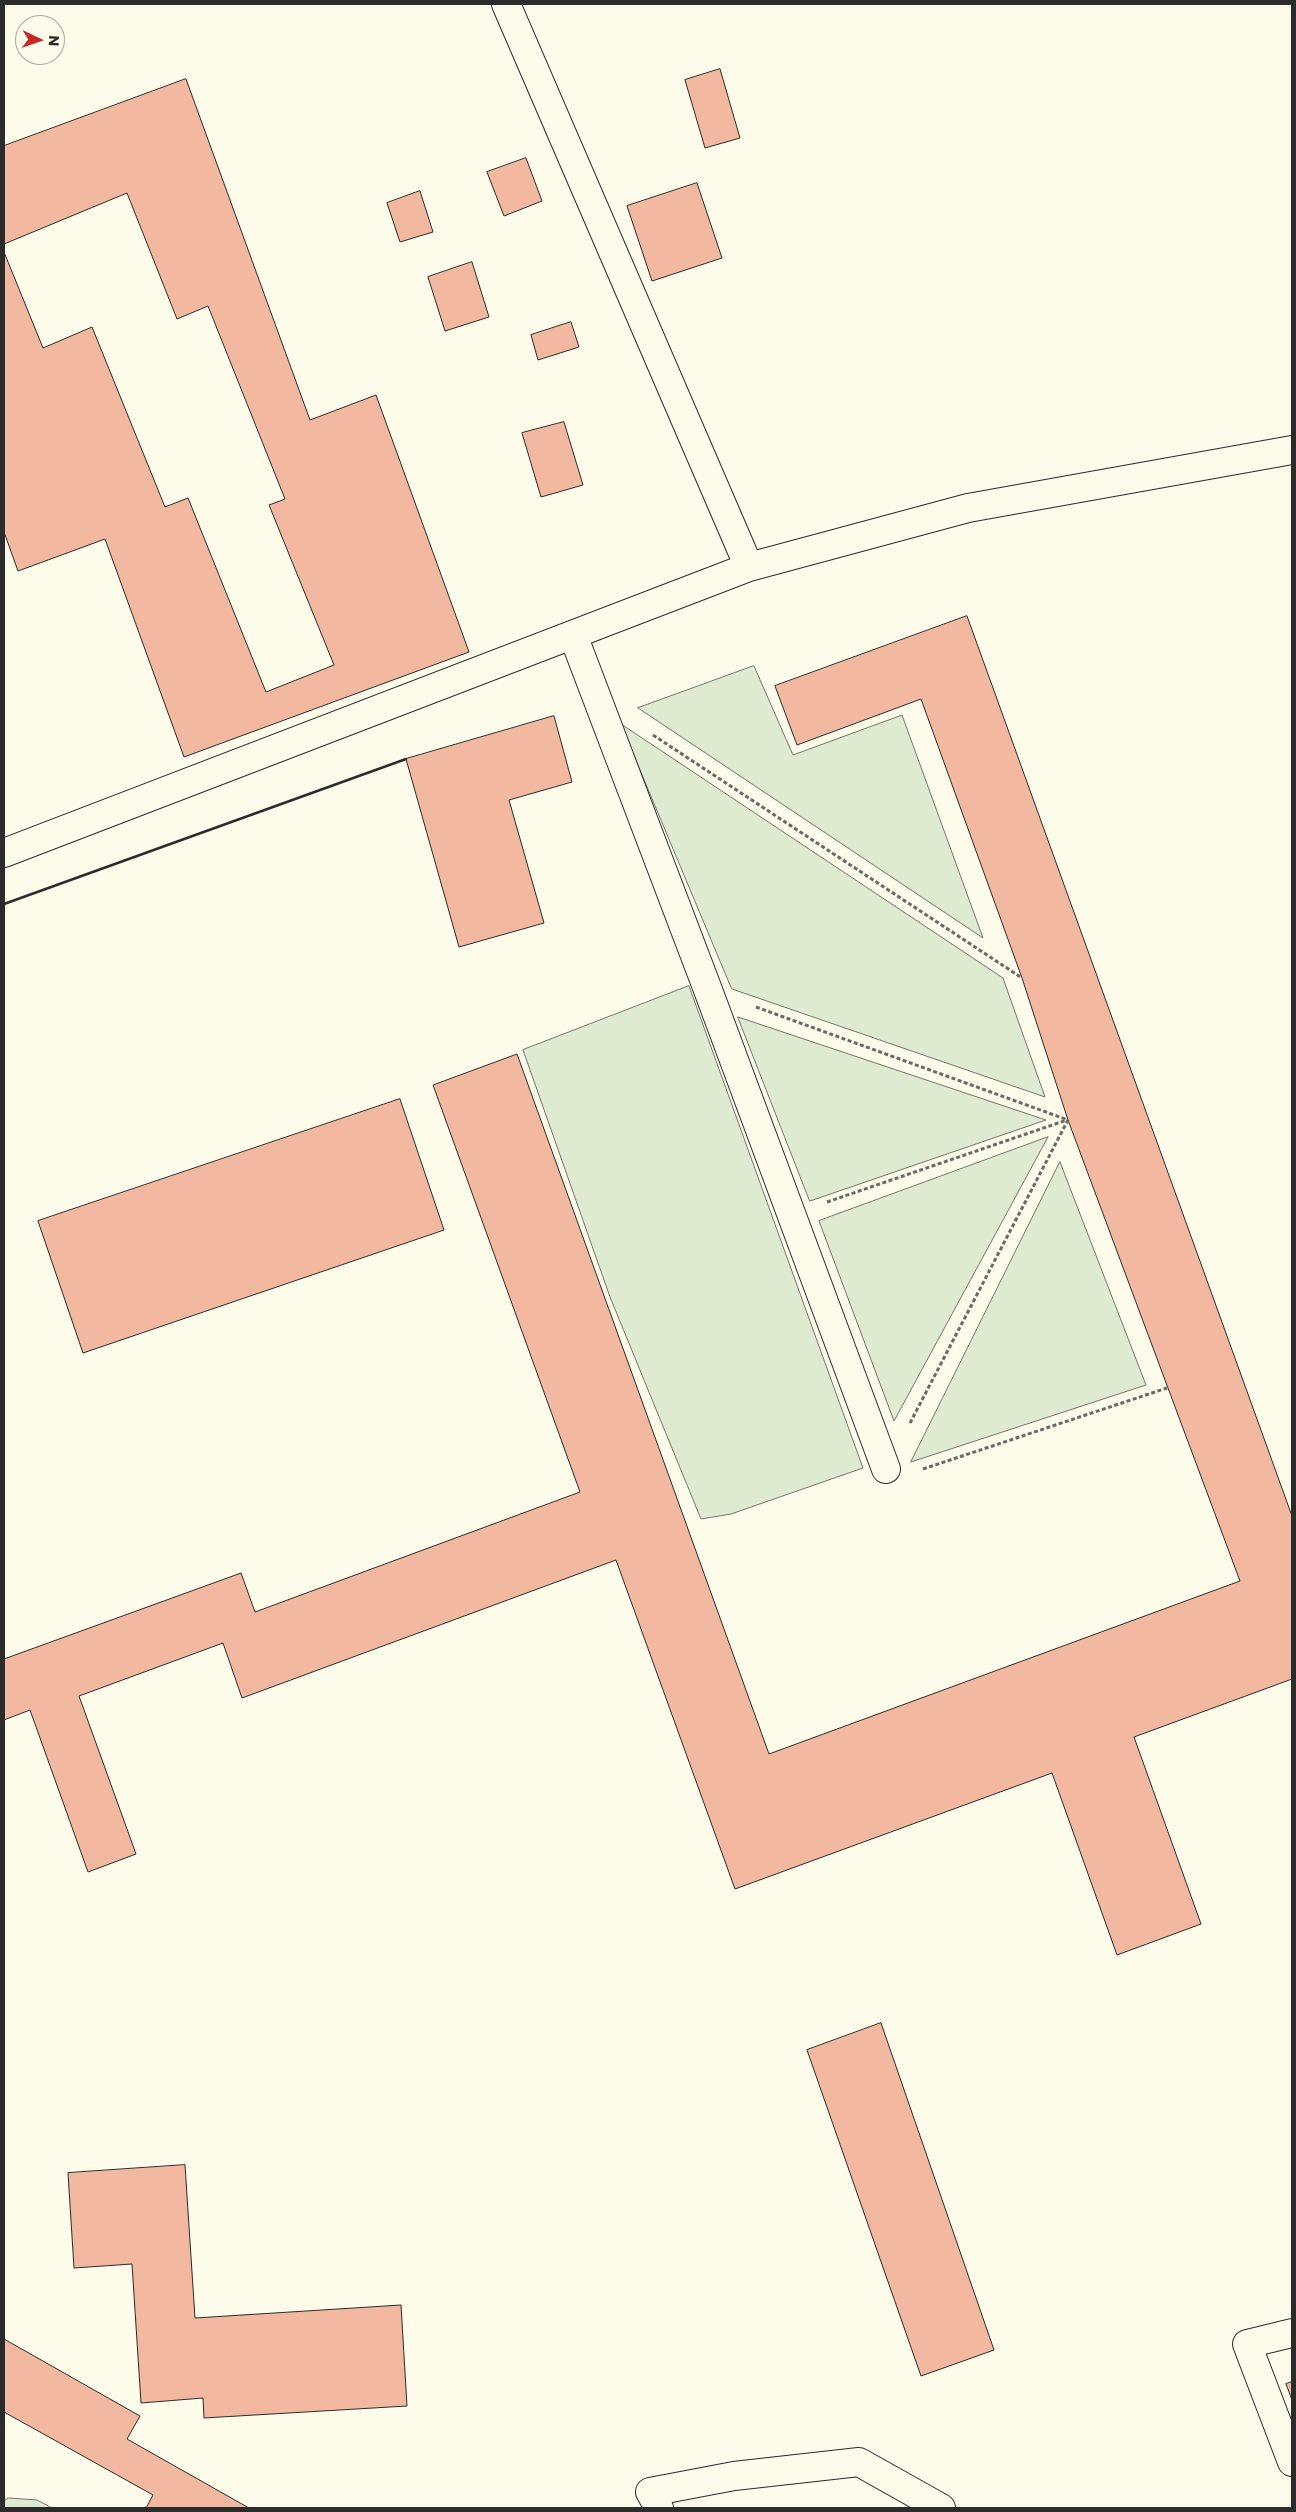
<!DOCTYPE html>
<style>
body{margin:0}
#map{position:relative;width:1296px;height:2512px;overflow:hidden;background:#fdfbea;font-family:Poppins,sans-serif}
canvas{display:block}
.frame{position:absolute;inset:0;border:5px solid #2b2b2b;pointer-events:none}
.north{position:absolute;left:15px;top:15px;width:50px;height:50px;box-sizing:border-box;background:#fdfbea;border:1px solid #a9a89e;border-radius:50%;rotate:93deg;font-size:14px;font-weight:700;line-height:20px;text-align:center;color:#2b2b2b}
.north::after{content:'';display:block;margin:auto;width:18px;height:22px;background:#c62828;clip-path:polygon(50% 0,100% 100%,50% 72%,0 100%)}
</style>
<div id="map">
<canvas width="1296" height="2512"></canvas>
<div class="frame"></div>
<div class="north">N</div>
</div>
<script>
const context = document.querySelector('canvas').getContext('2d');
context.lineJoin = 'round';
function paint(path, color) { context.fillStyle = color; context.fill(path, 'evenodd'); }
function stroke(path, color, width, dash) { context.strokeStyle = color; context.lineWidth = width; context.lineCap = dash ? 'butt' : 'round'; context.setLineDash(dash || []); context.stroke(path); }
const green = new Path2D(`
 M754,666l39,89 109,-40 81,223 -345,-230z
 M621,724l382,254 42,119 -313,-108z
 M689,986l174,482 -132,46 -30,5 -91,-222 -87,-247z
 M738,1017l308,103 -236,81z
 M1048,1137l-154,284 -75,-200z
 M1060,1162l86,223 -235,77z
 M9,2498l28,2 15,8h-48v-7z`);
const building = new Path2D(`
 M720,69l20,69 -35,10 -20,-68z
 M186,79l124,341 66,-25 93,257 -285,105 -79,-218 -87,32 -14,-39v-280l39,96 49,-21 73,180 23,-9 78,194 68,-27 -65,-160 16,-6 -77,-193 -31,13 -50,-126 -123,51v-98z
 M526,158l16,43 -38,15 -17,-44z
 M697,183l25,75 -70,23 -25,-75z
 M420,191l13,41 -33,10 -13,-39z
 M472,262l17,55 -44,14 -17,-54z
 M571,322l8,25 -41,13 -7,-25z
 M564,422l19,63 -42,12 -19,-64z
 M967,616l325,900v163l-158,58 67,187 -84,31 -65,-182 -317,116 -119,-329 -374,138 -19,-55 -144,53 57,158 -48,18 -58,-162 -26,10v-61l237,-86 14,39 325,-120 -147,-407 84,-31 252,700 471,-173 -172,-461 -46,-142 -101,-279 -124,46 -22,-59z
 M554,716l18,66 -63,18 35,123 -85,24 -53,-188z
 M400,1099l44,131 -361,123 -45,-132z
 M881,2023l113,327 -73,26 -114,-326z
 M185,2165l10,153 206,-13 6,101 -203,12 -1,-20 -62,5 -9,-139 -58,4 -6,-95z
 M4,2339l136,77 -13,23 122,69h-103l7,-13 -149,-83z
 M1292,2382v18l-6,-16z`);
const path = new Path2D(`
 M653,735l369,243
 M756,1007l312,113
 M827,1202l240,-82
 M910,1423l158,-303
 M923,1469l244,-81`);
const minor = new Path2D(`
 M506,4l243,563
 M573,635l135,355 178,479
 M4,853l745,-286 219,-59 324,-58
 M1292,2333l-45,11 45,118
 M659,2508l-9,-16 84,-16 125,-14 82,46`);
const wall = new Path2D(`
 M4,904l402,-145`);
paint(green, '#deebd1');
stroke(green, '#74746e', 1);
paint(building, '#f2b8a0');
stroke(building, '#2b2b2b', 1);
stroke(minor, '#2b2b2b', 30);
stroke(path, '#6a6964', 3, [4, 2.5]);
stroke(minor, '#fdfbea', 28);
stroke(wall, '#2b2b2b', 2.5);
</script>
